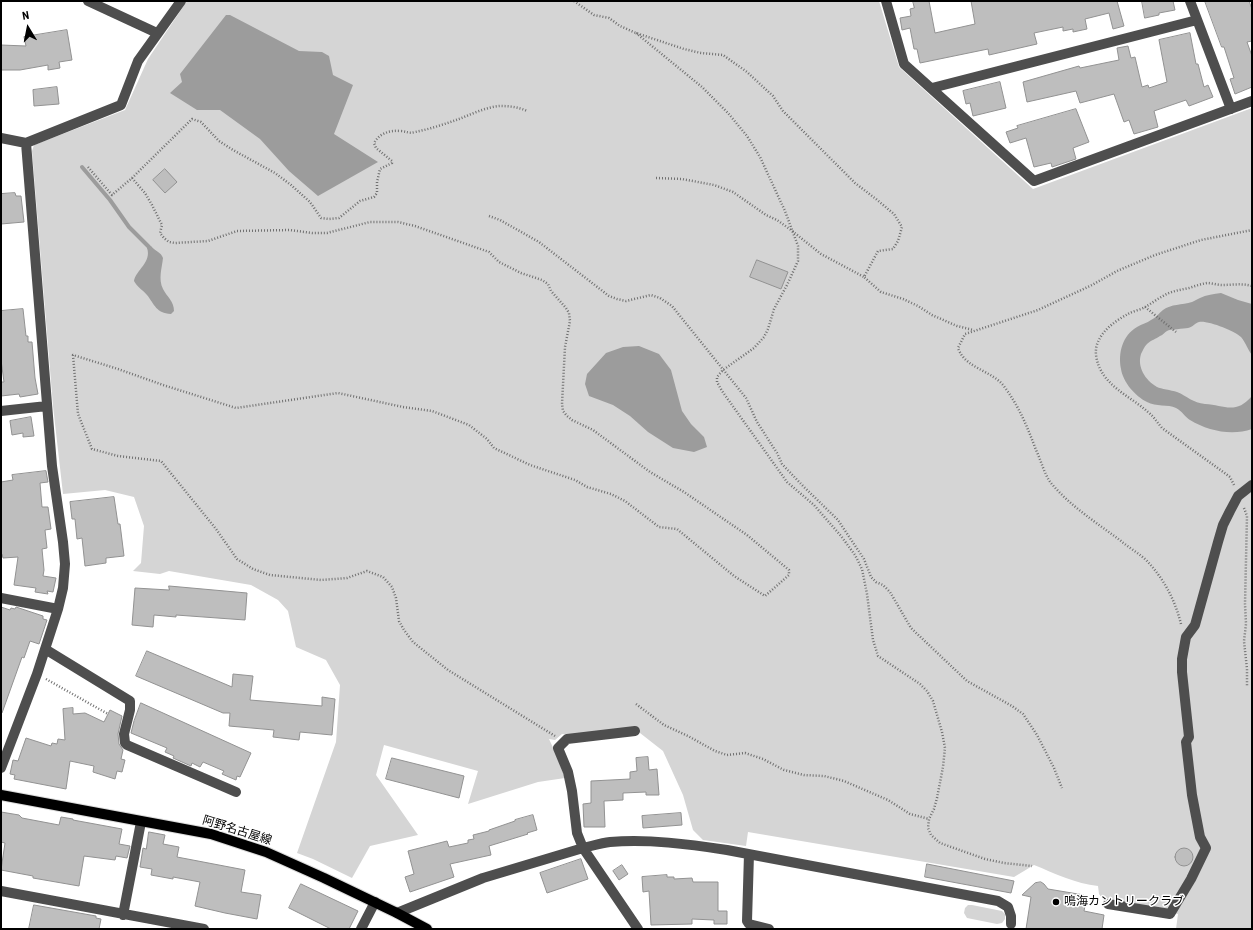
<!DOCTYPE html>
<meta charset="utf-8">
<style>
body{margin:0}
#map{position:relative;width:1253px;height:930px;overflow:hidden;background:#fff;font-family:"Roboto Condensed",sans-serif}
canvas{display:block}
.frame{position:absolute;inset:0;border:2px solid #000;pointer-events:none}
.north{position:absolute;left:8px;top:8px;width:40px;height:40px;-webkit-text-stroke:3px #fff;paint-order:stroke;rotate:350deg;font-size:11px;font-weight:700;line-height:16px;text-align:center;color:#000}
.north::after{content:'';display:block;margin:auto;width:14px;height:18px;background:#000;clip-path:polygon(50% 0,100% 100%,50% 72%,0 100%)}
</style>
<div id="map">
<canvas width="1253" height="930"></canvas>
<div class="frame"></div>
<div class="north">N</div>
</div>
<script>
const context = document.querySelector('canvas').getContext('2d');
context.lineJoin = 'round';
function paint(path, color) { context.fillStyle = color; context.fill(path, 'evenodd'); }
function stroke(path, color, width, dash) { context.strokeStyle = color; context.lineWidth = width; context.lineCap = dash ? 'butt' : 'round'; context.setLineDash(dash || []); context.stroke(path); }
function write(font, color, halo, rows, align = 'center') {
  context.font = font + ' "Roboto Condensed","Noto Sans JP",sans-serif'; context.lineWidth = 3; context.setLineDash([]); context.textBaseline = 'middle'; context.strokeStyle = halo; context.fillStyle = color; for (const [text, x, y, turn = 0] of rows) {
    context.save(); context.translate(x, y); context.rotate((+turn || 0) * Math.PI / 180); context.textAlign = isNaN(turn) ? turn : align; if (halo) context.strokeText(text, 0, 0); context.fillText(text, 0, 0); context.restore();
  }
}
const green = new Path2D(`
 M187,1h692l20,66 134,122 219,-81v821h-76l2,-15 -74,-13 -5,-7 -1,-8c-22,-2 -44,-13 -64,-21l-20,12 -266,-45 -2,14 -43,-6 -10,-10 -10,-35 -20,-44 -23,-18 -4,-5 -55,8 -19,-2 -7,6 -6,-1 7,15 9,24 -27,4 -70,22 10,-33 -94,-26 -8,30 42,60 -48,11 -18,32 -39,-19 -16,-6 39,-111 4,-57 -14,-25 -30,-13 -8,-36 -10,-11 -27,-15 -82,-14 -9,3 -27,-3 8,-8 3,-37 -10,-29 -29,-7 -42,4 -10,-88 -21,-255 2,-6 91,-35 23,-51z
 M968,905h4l30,6 3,3v5l-3,4 -5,1 -30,-6 -3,-5 1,-5z`);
const water = new Path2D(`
 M226,15h4l69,36 23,1 7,4 4,19 20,10 -19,49 44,28 -60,34 -29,-25 -29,-32 -40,-29h-23l-27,-17 12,-11 -2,-8z
 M151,246c4,5 10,6 12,12 -1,10 -5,21 0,31 4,8 11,12 11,22l-3,3c-15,-1 -16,-9 -24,-19 -4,-5 -10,-8 -13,-14 2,-11 18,-19 13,-33z
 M1221,293l17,7 14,4v51c-4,-5 -6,-12 -11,-18 -6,-6 -34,-17 -42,-15 -4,1 -6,5 -11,6 -4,1 -18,1 -21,3 -2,1 -4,4 -7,5 -4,3 -9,4 -13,8 -3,3 -4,6 -6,10 -4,13 4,26 16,33 4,2 14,3 20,5 10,4 16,11 28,12 19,1 31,11 47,-8v33c-20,7 -44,2 -62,-9 -5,-3 -8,-9 -14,-12 -8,-4 -20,-1 -29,-6 -12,-6 -24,-20 -26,-33 -3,-16 1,-33 16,-42 5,-3 10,-4 14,-7 5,-2 8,-7 12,-10 8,-6 19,-5 29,-8 3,-1 5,-3 8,-4 6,-3 14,-4 21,-5z
 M639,346l20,8 12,16 11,41 9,13 13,13 3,10 -13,5 -21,-4 -25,-16 -18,-16 -17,-11 -24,-9 -4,-12 2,-10 19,-21 17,-6z`);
const stream = new Path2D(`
 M82,167l28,33 19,27 20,20`);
const building = new Path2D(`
 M913,1h16l6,32 40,-9 -4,-23h146l7,25 -11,3 -4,-16 -24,6 2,10 -14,3v-3l-10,2v-4l-29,6 3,11 -48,11 -1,-6 -68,14 -3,-14h-3l-4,-21 -8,2 -2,-12 11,-2 -1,-7 4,-1z
 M1142,1h31l2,9 -16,3v2l-14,3z
 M1205,1h44l3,8v32l-5,1 5,14v31l-17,7 -5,-15 4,-1 -10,-31h-2z
 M67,30l5,30 -13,2 1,6 -12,2v-5l-28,5h-19v-25l25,1 -2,-9z
 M1190,33l6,31h2l6,23 4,-2 5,12 -24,9 -3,-6 -32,11 4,16 -24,7 -5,-14 -5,2 -10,-28 -34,9 -4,-12 -49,11 -4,-20 56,-16 1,2 39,-8 -2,-12 11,-2 3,12 4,-1 7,30 6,-2 1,3 18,-6 -8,-42z
 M1000,82l6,26 -33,8 -3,-13 -4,1 -3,-13z
 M57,87l2,17 -25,2 -1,-16z
 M1076,109l13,33 -16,6 3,11 -24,8 -1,-4 -17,4 -8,-29 -16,5 -4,-11 12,-4 -1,-2z
 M165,169l12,13 -12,11 -12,-13z
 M15,193l1,3h5l3,26 -23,2v-30z
 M757,260l31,12 -7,17 -31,-12z
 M23,309l3,27h2v6h4l3,36 3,16 -18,3 -1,-3 -18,2v-14h3l-3,-22v-49z
 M31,417l3,19 -11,1v-4l-11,2 -2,-14z
 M46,471l2,11 -8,1 2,24h6l3,22 -6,1 2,18 -5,1 2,21 -1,6 13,2 -3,14 -6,-1 1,3 -13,-2 1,-4 -22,-3 4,-28 -15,1 -1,-4h-1v-72l12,-2 -1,-5z
 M114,497l4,27h2l4,32 -18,2v5l-21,3 -3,-28 -5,1 -2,-20h-3l-2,-17z
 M169,586l78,7 -2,27 -69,-5v2l-22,-2 -1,12 -21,-2 3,-37 34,2z
 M1,607l9,3 1,-2 4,1 1,-2 27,9v3l4,1 -8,24 -9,-3 -6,17 -2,-1 -20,56h-1z
 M147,651l85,36 1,-13 20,2 -3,24 72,6v-9l13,2 -3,36 -32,-3 -1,8 -26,-3 1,-7 -45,-4 1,-13h-7l-87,-37z
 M141,703l110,50 -11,24 -3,-1 -1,4 -14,-6 2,-3 -21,-9 -3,5 -8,-4 -1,3 -18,-8 1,-2 -9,-4 2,-4 -36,-15 3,-12z
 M73,708v6l12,-1 19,9 6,-12 12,6 -4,18 1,10 4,6 -2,9 4,1 -3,12 -5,-1 -2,8 -22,-7 1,-6 -24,-5 -4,28 -52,-10 1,-4 -5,-1 3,-14 5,1 8,-23 25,8 1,-3 5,1 1,-5 7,1 -2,-31z
 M648,757l1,13 8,-1 2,26h-13v-3l-23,1v7l-19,1 1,26h-21l-1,-23 8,-1v-22l39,-2v-7l7,-1 -1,-13z
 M392,758l72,18 -5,22 -73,-19z
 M1,812l18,3 3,3 37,7 2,-8 12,2v1l49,9 -3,15 11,2 -3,12 -11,-2 -1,4 -31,-4 -5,30 -46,-8v-2l-32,-6 4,-27 -4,-1z
 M681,813l1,12 -39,3 -1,-12z
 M533,815l4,15 -10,3 1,1 -39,12 2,9 -41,9 4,13 -44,15 -5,-15 9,-3 -6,-23 39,-10 2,6 19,-4v-3l6,-1 -1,-4 16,-4v-1l26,-9v-1z
 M149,832l16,3 -2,9 16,3 -2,10 68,13 -4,22 20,3 -4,24 -32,-6 -30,-7 5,-24 -27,-5v2l-22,-4 1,-6 -12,-2 3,-19 3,1z
 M1175 857a9 9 0 1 1 18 0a9 9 0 1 1-18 0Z
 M581,859l7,20 -41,14 -7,-20z
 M927,864l87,17 -3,12 -86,-16z
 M622,865l6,9 -9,6 -6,-9z
 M667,875v2h7v2l18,-1 1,4h25v29h9v13h-13v-4l-22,-1v5l-41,1 -2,-34 -6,1 -1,-15z
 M1041,882l3,2 4,5 36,6 -2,11h3l-1,5 20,4 -2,14h-76l5,-32 -9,-2 13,-12z
 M301,884l57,27 -9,18h-18l-42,-21z
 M34,905l62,11v2l5,1 -2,10h-70z`);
const path = new Path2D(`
 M574,1l20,14 15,3 11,8 16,7 48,16 17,4 22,2 24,17 26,24 10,15 72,72 21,16 18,15 8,13 -4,14 -5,8 -15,2 -14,26 17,15 22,7 15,7 14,9 25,11 16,4
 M636,33l66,54 26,26 19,23 13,21 25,54 13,35v15l-11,24 -13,24 -6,20 -4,8 -10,11 -31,22 -6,7v5l5,9 65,91 27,23 27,31 14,19 7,14 5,25 6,46 5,16 42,28 7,7 6,10 9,31 3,16 -2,19 -6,31 -3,11 -5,10 -1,9 3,7 9,8 45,16 19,4 28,3
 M88,167l24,28 20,-17 60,-59 9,3 18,19 14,9 42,23 16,12 19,17 11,16 8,1 10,-1 21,-17 14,-4 3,-4v-11l3,-13 12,-6v-2l-16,-13 -2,-5c5,-9 15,-13 26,-12 6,0 9,3 15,1 15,-3 30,-8 44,-13 13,-5 27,-12 41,-13 9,0 19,1 27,5
 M132,178l13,15 7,12 10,20 -2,8 4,5 5,4 6,1 33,-2 29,-10 53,-1 22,3h15l43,-11h28l17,4 74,26 10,10 22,11 21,7 6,4 3,7 15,17 3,5 1,8 -5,26 -3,57 1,7 4,5 5,4 21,10 57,42 34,20 63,43 42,35v5l-24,21 -31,-20 -57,-47 -18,-2 -34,-26 -14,-7 -24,-7 -12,-7 -45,-15 -36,-17 -7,-9 -18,-14 -37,-14 -29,-4 -65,-14 -102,15 -73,-23 -45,-16 -45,-14 5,59 14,35 26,7 43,5 55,68 21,30 16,10 17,6 51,5 26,-2 20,-7 16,6 9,10 4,11 3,23 5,9 9,12 35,28 107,66
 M656,178l26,1 32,6 19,7 33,23 11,5 14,10 30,24 43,23
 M489,216l11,4 39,22 70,54 8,3 9,2 25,-6 9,3 12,8 74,92 11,24 20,31 5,11 21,22 35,34 26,39 7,18 5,5 7,3 7,7 21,36 56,53 45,25 11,8 14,21 17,33 8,20
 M1145,307l31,25
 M1234,485l-4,-8 -4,-3 -64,-46c-5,-6 -8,-11 -14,-16 -19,-17 -48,-27 -52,-57 -2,-19 17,-33 32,-41 5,-3 12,-4 17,-7 6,-3 12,-8 18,-11 8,-5 17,-6 26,-8 6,-2 12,-4 18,-5 5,0 10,2 15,2 10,0 20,-2 30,1
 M1244,508l3,8 -2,88 1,20 -2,17 3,28v18
 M1181,624c-6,-24 -17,-45 -34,-63 -8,-8 -18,-13 -26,-20 -24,-18 -51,-35 -70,-58 -7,-9 -10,-23 -15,-33 -9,-24 -17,-44 -33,-65 -13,-15 -38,-17 -45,-37l7,-14 73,-24 54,-25 25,-14 38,-16 46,-15 51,-10
 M46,679l62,35
 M636,704l28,21 24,11 27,15 12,4 18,-2 18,6 21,11 20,5 20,1 20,5 44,19 22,14 19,5`);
const minor = new Path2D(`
 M88,1l69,32
 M886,1l18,63 130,117 218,-80
 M1190,1l41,108
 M932,88l265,-68
 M1,138l25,5 95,-38 17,-44 43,-60
 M1,411l46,-5
 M1,598l57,11
 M45,649l85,52v9l-6,24 1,9 2,2 109,47
 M635,731l-68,8 -9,9 10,24 4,19 5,42 6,15c9,-2 18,-5 27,-6 39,-3 78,2 117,8l271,51 10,6 3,9v8
 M1,768l36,-94 21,-65 5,-21 2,-24 -2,-22 -11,-76 -26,-323
 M749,854l-2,67 2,3 20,5
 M1,891l203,38
 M1108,904l62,10 21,-35 15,-31 -6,-11 -8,-42 -6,-53 3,-5 -7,-65v-13l4,-22 9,-12 23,-83 5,-17 7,-14 8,-15 14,-11
 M397,913l86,-35 100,-30 55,81
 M123,915l18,-93
 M361,929l14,-27`);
const major = new Path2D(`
 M1,795l210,39 55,18 58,26 73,35 30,16`);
const markers = [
 [1056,902,4,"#000"]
];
const streetNames = [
 ["阿野名古屋線",237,831,17]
];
const poiNames = [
 ["鳴海カントリークラブ",1064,902]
];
paint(green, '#d5d5d5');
paint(water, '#9c9c9c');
stroke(stream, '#9c9c9c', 4);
paint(building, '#bebebe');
stroke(building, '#929292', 1);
stroke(major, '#dbdbdb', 12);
stroke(path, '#707070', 2.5, [1, 2]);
stroke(minor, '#4e4e4e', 10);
stroke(major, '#000', 10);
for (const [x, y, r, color] of markers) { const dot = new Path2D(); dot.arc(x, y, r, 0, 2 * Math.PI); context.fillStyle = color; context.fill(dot); stroke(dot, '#fff', 1.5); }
write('12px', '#000', '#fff', streetNames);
write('12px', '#000', '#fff', poiNames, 'left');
</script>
